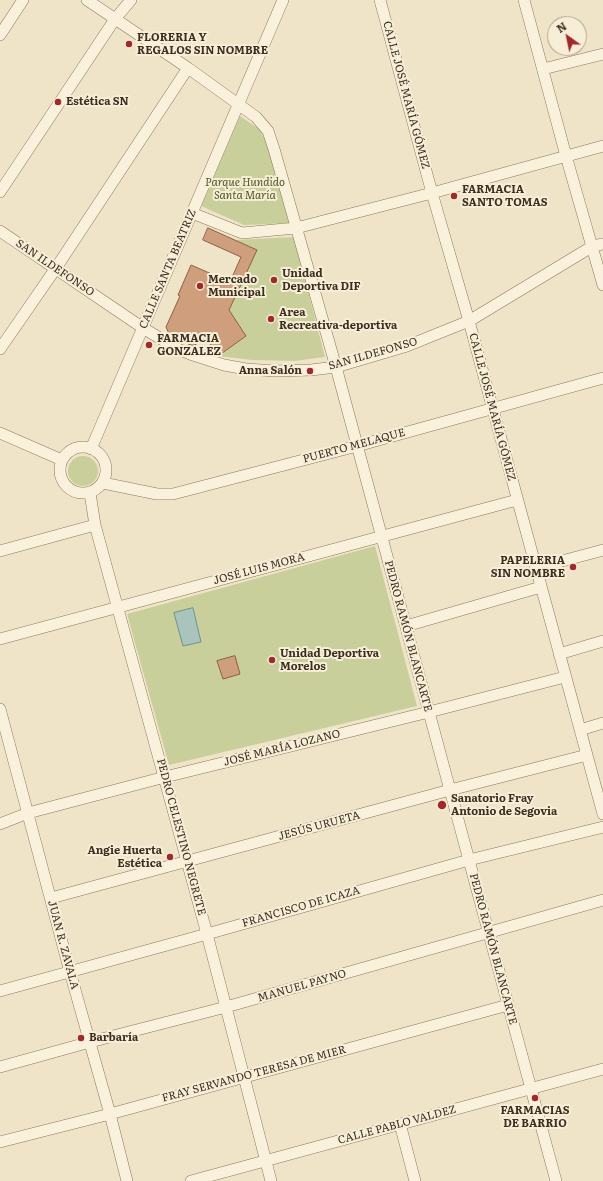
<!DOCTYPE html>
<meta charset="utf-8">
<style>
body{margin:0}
#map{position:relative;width:603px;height:1181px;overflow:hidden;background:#f0e4c8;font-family:Literata,serif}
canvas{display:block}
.north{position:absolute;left:547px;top:16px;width:40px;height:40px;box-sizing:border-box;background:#f7eed8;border:1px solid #ada18e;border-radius:50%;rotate:327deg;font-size:11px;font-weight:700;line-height:16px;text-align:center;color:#3d2e20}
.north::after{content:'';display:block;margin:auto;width:14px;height:18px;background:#9e2a2b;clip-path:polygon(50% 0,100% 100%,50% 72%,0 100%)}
</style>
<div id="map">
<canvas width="603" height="1181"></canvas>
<div class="north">N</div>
</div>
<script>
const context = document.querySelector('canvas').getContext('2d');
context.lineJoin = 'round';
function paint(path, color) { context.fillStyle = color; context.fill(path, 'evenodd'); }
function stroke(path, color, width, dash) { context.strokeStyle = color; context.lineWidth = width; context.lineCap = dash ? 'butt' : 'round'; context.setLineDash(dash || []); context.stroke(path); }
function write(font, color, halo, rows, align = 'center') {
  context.font = font + ' Literata,serif'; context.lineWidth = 4; context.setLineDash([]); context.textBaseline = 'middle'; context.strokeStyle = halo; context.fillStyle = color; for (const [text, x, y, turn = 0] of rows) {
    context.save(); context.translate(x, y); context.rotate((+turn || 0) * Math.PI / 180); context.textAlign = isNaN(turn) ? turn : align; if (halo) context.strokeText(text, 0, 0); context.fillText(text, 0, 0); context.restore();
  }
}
const green = new Path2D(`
 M240,116l19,13 10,18 20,76 -45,2 -43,-19z
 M294,237l31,120 -31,4 -42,-1 -34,-4 28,-20 -17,-26 27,-60 -21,-10z
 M68 471a15 15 0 1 1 30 0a15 15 0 1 1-30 0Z
 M375,546l42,160 -248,59 -42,-151z`);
const water = new Path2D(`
 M193,608l8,34 -18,4 -9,-33z`);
const building = new Path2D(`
 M208,228l49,22 -28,60 17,26 -28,20 -12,-18 -13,8 -23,-10 -4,-9 14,-31 -2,-1 13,-30 39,17 11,-25 -38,-17z
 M235,656l5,18 -17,5 -6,-18z`);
const minor = new Path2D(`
 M87,0l101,68 68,49 12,14 6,18 62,218 114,423 106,391
 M380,0l52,193 37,128 134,493
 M524,0l42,156 37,129
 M0,35l23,-35
 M543,69l60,-15
 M0,192l115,-173 16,-19
 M192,213l50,20 54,-5 136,-35 171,-47
 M0,231l143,97 35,21 12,5 34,11 22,4 29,2 36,-1 25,-3 71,-21 62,-25 124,-75 10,-2
 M0,349l56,-81 132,-200
 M0,433l62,27
 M60 470a23 23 0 1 1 46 0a23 23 0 1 1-46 0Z
 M91,449l192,-449
 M103,483l54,11h16l184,-48 246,-68
 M90,493l5,32 112,409 64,247
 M0,551l95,-26
 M536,568l67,-18
 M406,626l135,-39
 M0,639l517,-139
 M559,654l44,-13
 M0,709l70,263 40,142 17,67
 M580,730l23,-7
 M0,824l28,-11 137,-36 264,-65 136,-35
 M51,898l399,-108 137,-35
 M0,991l207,-57 262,-74 134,-33
 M0,1067l90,-25 136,-35 377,-107
 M400,1124l15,57
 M0,1142l110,-28 398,-109
 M191,1181l412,-112`);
const markers = [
 [129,44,4,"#9e2a2b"],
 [58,102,4,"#9e2a2b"],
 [454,196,4,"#9e2a2b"],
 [274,280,4,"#9e2a2b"],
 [200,286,4,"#9e2a2b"],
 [271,319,4,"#9e2a2b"],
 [149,345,4,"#9e2a2b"],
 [310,371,4,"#9e2a2b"],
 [573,567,4,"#9e2a2b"],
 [272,660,4,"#9e2a2b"],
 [442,805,5,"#9e2a2b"],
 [170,857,4,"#9e2a2b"],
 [81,1038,4,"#9e2a2b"],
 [535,1098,4,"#9e2a2b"]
];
const poiNames = [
 ["FLORERIA Y",137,38],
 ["REGALOS SIN NOMBRE",137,51],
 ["Estética SN",66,102],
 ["FARMACIA",462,190],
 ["SANTO TOMAS",462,203],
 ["Unidad",282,274],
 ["Deportiva DIF",282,287],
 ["Mercado",208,280],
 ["Municipal",208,293],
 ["Area",279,313],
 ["Recreativa-deportiva",279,326],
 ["FARMACIA",157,339],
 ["GONZALEZ",157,352],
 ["Anna Salón",302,371,"right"],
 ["PAPELERIA",565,561,"right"],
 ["SIN NOMBRE",565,574,"right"],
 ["Unidad Deportiva",280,654],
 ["Morelos",280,667],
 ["Sanatorio Fray",451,799],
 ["Antonio de Segovia",451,812],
 ["Angie Huerta",162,851,"right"],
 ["Estética",162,864,"right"],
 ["Barbaría",89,1038],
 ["FARMACIAS",535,1111,"center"],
 ["DE BARRIO",535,1124,"center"]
];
const streetNames = [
 ["CALLE JOSÉ MARÍA GÓMEZ",406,95,75],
 ["SAN ILDEFONSO",55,268,34],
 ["CALLE SANTA BEATRIZ",168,269,-67],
 ["SAN ILDEFONSO",373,354,-16],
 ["CALLE JOSÉ MARÍA GÓMEZ",492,407,75],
 ["PUERTO MELAQUE",354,446,-15],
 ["JOSÉ LUIS MORA",259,569,-15],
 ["PEDRO RAMÓN BLANCARTE",408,636,75],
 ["JOSÉ MARÍA LOZANO",282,748,-14],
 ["JESÚS URUETA",319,826,-15],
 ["PEDRO CELESTINO NEGRETE",181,837,75],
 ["FRANCISCO DE ICAZA",301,907,-16],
 ["JUAN R. ZAVALA",63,945,75],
 ["PEDRO RAMÓN BLANCARTE",493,949,75],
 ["MANUEL PAYNO",302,986,-16],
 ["FRAY SERVANDO TERESA DE MIER",254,1074,-15],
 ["CALLE PABLO VALDEZ",397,1125,-15]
];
const parkNames = [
 ["Parque Hundido",245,183],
 ["Santa María",245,196]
];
paint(green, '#c9cf9b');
paint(water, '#a9c4bc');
stroke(water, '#6f938a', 1);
paint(building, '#cf9f7d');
stroke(building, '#8d5f41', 1);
stroke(minor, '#8d765c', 12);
stroke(minor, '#faf1dc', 11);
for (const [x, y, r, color] of markers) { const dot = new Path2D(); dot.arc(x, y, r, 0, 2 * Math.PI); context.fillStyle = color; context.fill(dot); stroke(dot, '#f7eed8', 1.5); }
write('bold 11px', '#3d2e20', '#f7eed8', poiNames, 'left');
write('11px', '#3d2e20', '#f7eed8', streetNames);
write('italic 11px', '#4d5a26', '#f7eed8', parkNames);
</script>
